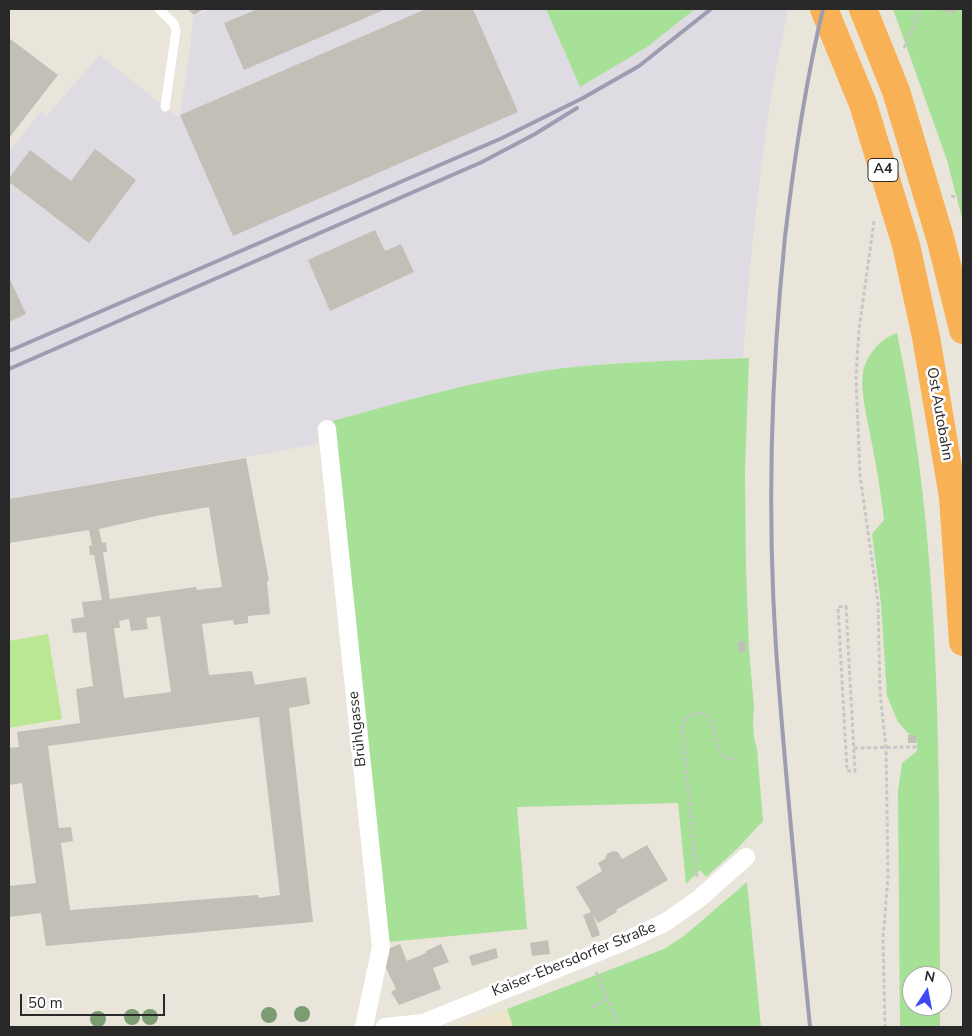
<!DOCTYPE html>
<meta charset="utf-8">
<style>
body{margin:0}
#map{position:relative;width:972px;height:1036px;overflow:hidden;background:#eae5da;font-family:"Nunito Sans",sans-serif}
canvas{display:block}
.frame{position:absolute;inset:0;border:10px solid #282828;pointer-events:none}
.north{position:absolute;left:902px;top:966px;width:50px;height:50px;box-sizing:border-box;background:#fff;border:1px solid #a9a9a9;border-radius:50%;rotate:11deg;font-size:14px;font-weight:700;line-height:20px;text-align:center;color:#282828}
.north::after{content:'';display:block;margin:auto;width:18px;height:22px;background:#3d49f3;clip-path:polygon(50% 0,100% 100%,50% 72%,0 100%)}
.scale{position:absolute;left:20px;top:994px;width:145px;height:22px;box-sizing:border-box;border:2px solid #282828;border-top:0;padding-left:6px;font-size:15px;line-height:18px;white-space:nowrap;color:#282828;-webkit-text-stroke:4px #fff;paint-order:stroke}
</style>
<div id="map">
<canvas width="972" height="1036"></canvas>
<div class="frame"></div>
<div class="north">N</div>
<div class="scale">50 m</div>
</div>
<script>
const context = document.querySelector('canvas').getContext('2d');
context.lineJoin = 'round';
function paint(path, color) { context.fillStyle = color; context.fill(path, 'evenodd'); }
function stroke(path, color, width, dash) { context.strokeStyle = color; context.lineWidth = width; context.lineCap = dash ? 'butt' : 'round'; context.setLineDash(dash || []); context.stroke(path); }
function write(font, color, halo, rows, align = 'center') {
  context.font = font + ' "Nunito Sans",sans-serif'; context.lineWidth = 5; context.setLineDash([]); context.textBaseline = 'middle'; context.strokeStyle = halo; context.fillStyle = color; for (const [text, x, y, turn = 0] of rows) {
    context.save(); context.translate(x, y); context.rotate((+turn || 0) * Math.PI / 180); context.textAlign = isNaN(turn) ? turn : align; if (halo) context.strokeText(text, 0, 0); context.fillText(text, 0, 0); context.restore();
  }
}
const industrial = new Path2D(`
 M210,9h336l34,78 105,-70 10,-8h93l-16,80 -10,71 -12,105 -7,93 -129,5 -77,9 -95,19 -125,35 1,18 -309,55v-347l32,-41 5,5 54,-61 75,60h5l11,-73 2,-26z`);
const education = new Path2D(`
 M507,1009l6,18h-57z`);
const green = new Path2D(`
 M546,9h149l-48,38 -67,40z
 M893,9h70v213l-16,-62z
 M897,333c45,212 42,427 43,643h-28v30h28v21h-40l-2,-236 4,-28 15,-12v-8l-19,-21 -11,-26 -6,-92 -9,-70 12,-14c-3,-25 -7,-51 -12,-76 -3,-19 -14,-58 -8,-76 4,-15 18,-30 33,-35z
 M749,358l-4,113 1,97 3,81 5,58 -1,14 1,17 3,11 6,72 -25,27 -32,29 -6,-7 -14,14 -8,-81 -161,4 10,122 -139,13 -55,-521c67,-19 134,-38 203,-49 70,-11 142,-11 213,-14z
 M747,882l14,145h-248l-6,-18 157,-60 20,-13z`);
const pitch = new Path2D(`
 M48,634l14,85 -53,9v-87z`);
const building = new Path2D(`
 M187,9h17l-10,6z
 M258,9h128l-142,61 -20,-47z
 M426,9h47l45,103 -285,124 -53,-121z
 M941,9h15l-1,4 -14,-2z
 M9,38l49,37 -49,63z
 M95,149l41,31 -47,63 -80,-61v-4l21,-28 41,31z
 M375,230l10,21 16,-7 13,28 -84,39 -22,-51z
 M9,277l17,37 -17,8z
 M246,458l23,123h-2l3,33 -22,2v7l-14,2 -1,-5 -31,4 7,51 43,-4 3,14 51,-8 4,27 -21,4 24,214 -267,24 -5,-33 -32,4v-31l27,-3 -14,-100 -13,2v-37l10,-1 -2,-15 63,-9 -4,-34 17,-3 -7,-54 -13,1 -2,-14 13,-2 -2,-15 20,-2 -8,-45h-4l-1,-9 3,-1 -3,-15 -80,13v-44zM209,507l13,80 -25,3 -1,-3 -86,12 -7,-47h4l-1,-10 -4,1 -3,-14 57,-13zM160,616l11,76 -47,6 -10,-70h6l-1,-7 10,-2 2,12 17,-2 -2,-11zM259,717l21,178 -21,3 -1,-3 -188,15 -9,-67 12,-2 -2,-14 -12,1 -11,-82z
 M738,641h7l1,11h-7z
 M908,735h8v8h-8z
 M647,845l21,35 -52,30 1,2 -19,11 -5,-9 7,21 -8,3 -9,-23 8,-3 -15,-25 26,-16 -4,-8 7,-4 2,-5 6,-3 5,1 4,7z
 M548,940l2,14 -18,2 -2,-13z
 M400,944l7,17 19,-8v-2l15,-7 8,18 -16,6 8,21 -42,16 -8,-13 5,-3 -11,-23 3,-17z
 M496,948l2,10 -26,8 -3,-10z`);
const path = new Path2D(`
 M904,48l10,-22 5,-17
 M951,196l12,2
 M874,221l-15,109 -3,46 4,99 18,128 2,89 6,56 2,129 -5,61 2,89
 M846,606l9,165h-8l-9,-164z
 M854,748l63,-1
 M697,877l-15,-149 4,-11 11,-5c32,6 2,43 41,48
 M596,972l12,27 11,28
 M592,1007l16,-8`);
const lane = new Path2D(`
 M159,9l15,15 2,7 -11,76`);
const street = new Path2D(`
 M327,429l54,518 -17,80
 M385,1027l38,-4 198,-80 45,-21 34,-24 46,-41`);
const highway = new Path2D(`
 M824,9l39,95 43,141 20,92 27,160 10,145
 M863,9l33,82 45,150 22,89`);
const rail = new Path2D(`
 M9,351l491,-212 83,-41 56,-32 72,-57
 M9,369l473,-207 53,-28 42,-26
 M810,1027c-12,-126 -25,-252 -34,-379 -9,-137 -5,-275 9,-411 9,-77 20,-153 38,-228`);
const trees = [
 [302,1014],
 [269,1015],
 [132,1017],
 [150,1017],
 [98,1019]
];
const shields = [
 [883,170,30]
];
const shieldNames = [
 ["A4",883,170]
];
const streetNames = [
 ["Ost Autobahn",939,414,80],
 ["Brühlgasse",358,729,-96],
 ["Kaiser-Ebersdorfer Straße",574,960,-22]
];
paint(industrial, '#dedbe2');
paint(education, '#ece5c9');
paint(green, '#a7e097');
paint(pitch, '#b9e793');
paint(building, '#c2bfb7');
stroke(path, '#c7c7c7', 3, [4, 2.5]);
stroke(lane, '#fff', 9);
stroke(street, '#fff', 18);
stroke(highway, '#f9b156', 28);
stroke(rail, '#9d9db2', 4);
context.fillStyle = '#7b9d71';
for (const [x, y] of trees) { context.beginPath(); context.arc(x, y, 8, 0, 2 * Math.PI); context.fill(); }
for (const [x, y, w] of shields) { const box = new Path2D(); box.roundRect(x - w / 2, y - 11.5, w, 23, 4); context.fillStyle = '#fff'; context.fill(box); stroke(box, '#282828', 1); }
write('bold 14px', '#282828', null, shieldNames);
write('15px', '#282828', '#fff', streetNames);
</script>
